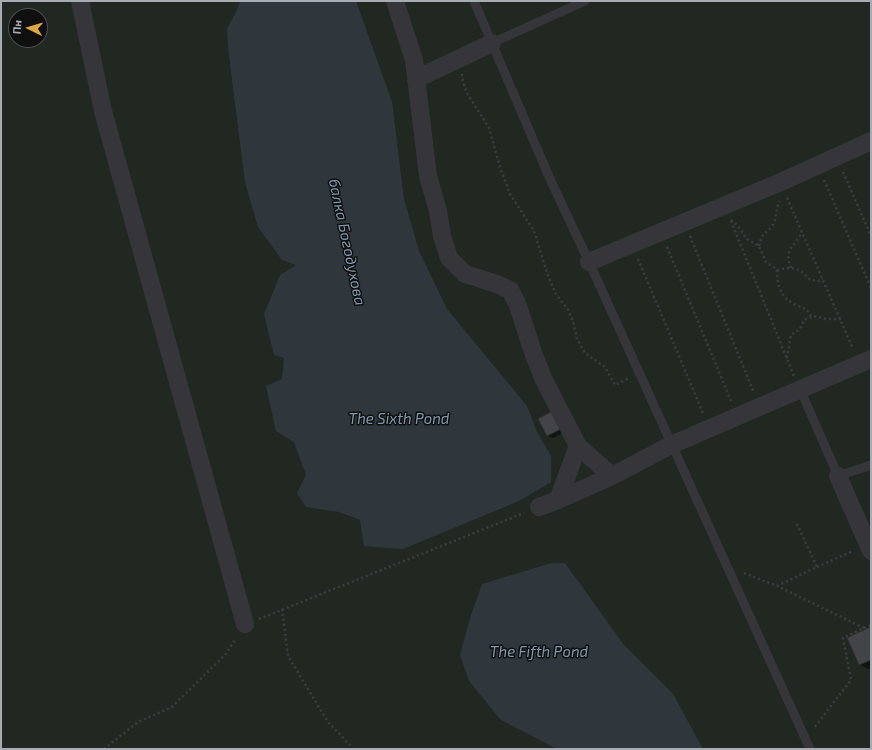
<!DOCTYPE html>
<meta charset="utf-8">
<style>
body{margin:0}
#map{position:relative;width:872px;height:750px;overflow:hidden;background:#141416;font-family:"Exo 2",sans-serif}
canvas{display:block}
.frame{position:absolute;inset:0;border:2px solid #a7acb4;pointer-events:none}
.north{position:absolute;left:8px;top:8px;width:40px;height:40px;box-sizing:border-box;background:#0f0f10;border:1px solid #4c4e52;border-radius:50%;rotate:275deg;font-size:11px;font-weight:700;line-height:16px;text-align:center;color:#a7acb4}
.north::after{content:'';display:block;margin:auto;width:14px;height:18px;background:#dda745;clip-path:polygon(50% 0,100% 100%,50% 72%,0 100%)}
</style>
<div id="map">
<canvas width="872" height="750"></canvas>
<div class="frame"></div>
<div class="north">Пн</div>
</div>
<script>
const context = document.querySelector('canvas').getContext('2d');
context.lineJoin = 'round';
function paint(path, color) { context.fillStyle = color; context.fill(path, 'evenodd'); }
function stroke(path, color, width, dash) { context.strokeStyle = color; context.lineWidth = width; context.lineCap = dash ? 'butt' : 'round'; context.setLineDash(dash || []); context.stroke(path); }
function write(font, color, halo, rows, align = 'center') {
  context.font = font + ' "Exo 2",sans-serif'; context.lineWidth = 3; context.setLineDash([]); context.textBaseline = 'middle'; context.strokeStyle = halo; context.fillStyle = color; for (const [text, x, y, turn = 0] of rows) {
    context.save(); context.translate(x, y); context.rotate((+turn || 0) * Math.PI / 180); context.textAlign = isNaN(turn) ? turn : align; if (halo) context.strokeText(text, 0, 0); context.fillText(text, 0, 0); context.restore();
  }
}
const green = new Path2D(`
 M1,1h870v748h-870zM16,16h24v24h-24z`);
const water = new Path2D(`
 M240,1h116l36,101 12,97 15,52 28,58 80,97 10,26 14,24v26l-32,19 -116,48 -39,-3 -4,-26 -21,-8 -33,-5 -9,-14 9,-18 -12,-33 -18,-11 -10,-45 16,-7 2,-21 -10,-3 -10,-41 16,-39 16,-10 -14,-5 -24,-33 -13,-45 -16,-126 -2,-27 11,-21z
 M552,563h13l59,82 49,49 30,55h-146l-56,-29 -32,-39 -9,-26 10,-37 12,-34z`);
const shadow = new Path2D(`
 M551,413l14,19 -12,6 -5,-2z
 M871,628v40l-3,1 -8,-4z`);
const building = new Path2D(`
 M551,412l10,17 -14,7 -9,-17z
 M871,627v33l-12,5 -12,-27z`);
const path = new Path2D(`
 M462,74l1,8 4,11 22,35 11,39 10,27 24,37 14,45 8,18 12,16 5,11 4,18 8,14 20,14 10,18 15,-7
 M843,172l28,64
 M824,180l47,108
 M787,198l66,151
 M731,220l6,5 10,14 12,7 7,16 11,8c0,15 3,28 19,35 7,3 12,4 15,11
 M731,221l63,155
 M690,236l64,157
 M759,246c3,-15 7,-11 14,-21 4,-7 2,-16 7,-24
 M667,247l64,154
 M638,259l65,154
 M791,268c-8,-22 5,-20 11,-37
 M777,270c14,-4 24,-2 33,10l9,1 4,-2
 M787,358l4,-23 9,-6 4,-9 10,-4 12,3h15
 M817,567l36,-16
 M744,573l33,13 87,42 -21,10 8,42 -37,48
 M777,586l40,-19 -21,-45
 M282,609l6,47 40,66 23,24v3
 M259,619l265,-106
 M864,628l7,-3
 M104,749l34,-27 34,-15 53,-52 11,-17`);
const lane = new Path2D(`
 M474,1l76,178 39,83 221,487
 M492,43l93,-42
 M800,389l38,87 33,-11`);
const street = new Path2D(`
 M80,1l23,110 142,513
 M395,1l19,59 14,116 10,35 4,25 7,22 16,16 32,10 13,6 7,13 17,52 10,25 34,66 34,30
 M416,79l76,-36
 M589,262l192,-80 90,-41
 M838,476l33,75
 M558,500l20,-54
 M539,507l19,-7 54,-24 59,-31 200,-86`);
const waterNames = [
 ["балка Богодухова",347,242,78],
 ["The Sixth Pond",399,419],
 ["The Fifth Pond",539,652]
];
paint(green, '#212821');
paint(water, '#2f373d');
paint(shadow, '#0007');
paint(building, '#434448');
stroke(building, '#2e2e31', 1);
stroke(path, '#3c3d41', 2.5, [2, 3]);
stroke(lane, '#36363a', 9);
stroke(street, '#36363a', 18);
write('italic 15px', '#8299ac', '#0f0f10', waterNames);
</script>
